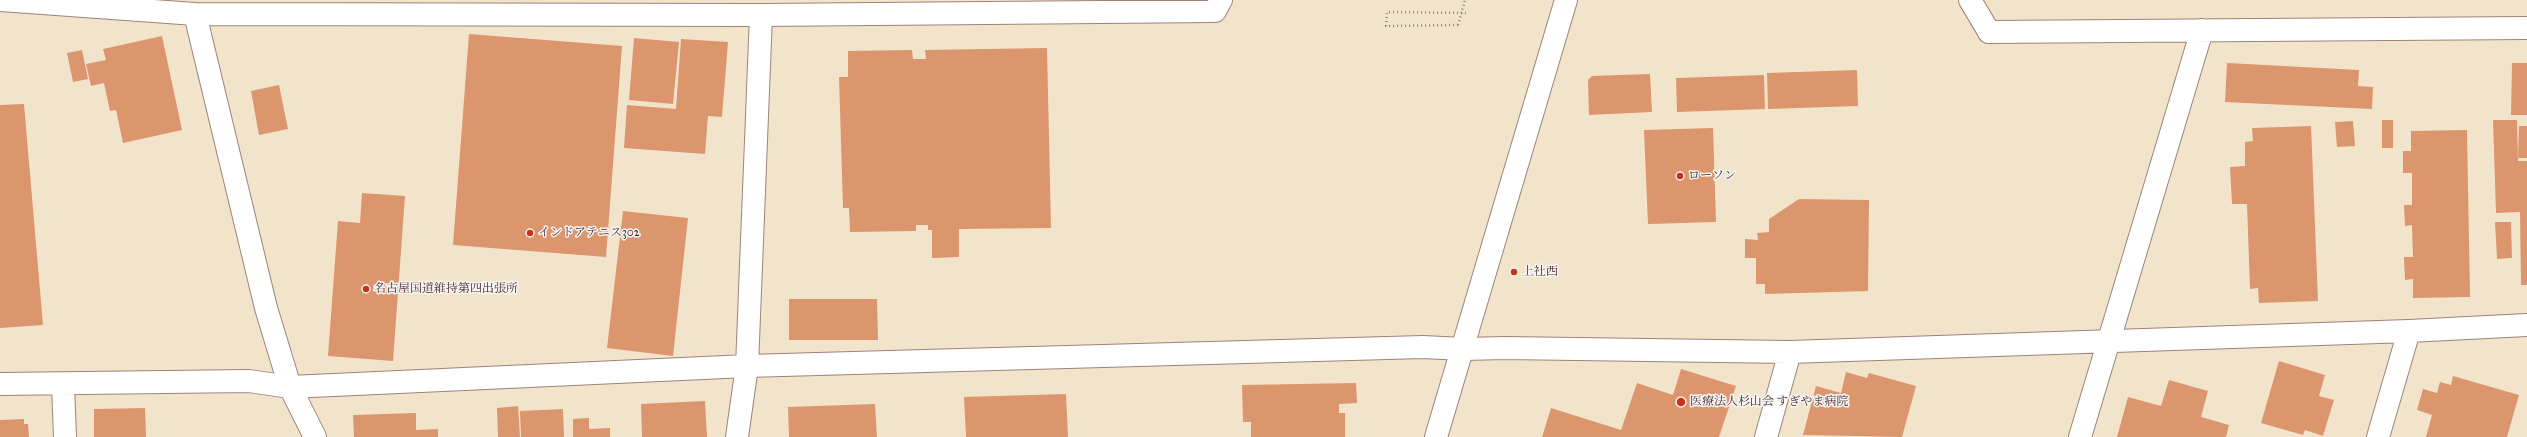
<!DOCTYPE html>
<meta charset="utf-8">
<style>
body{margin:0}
canvas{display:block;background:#f2e4cb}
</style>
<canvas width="2527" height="437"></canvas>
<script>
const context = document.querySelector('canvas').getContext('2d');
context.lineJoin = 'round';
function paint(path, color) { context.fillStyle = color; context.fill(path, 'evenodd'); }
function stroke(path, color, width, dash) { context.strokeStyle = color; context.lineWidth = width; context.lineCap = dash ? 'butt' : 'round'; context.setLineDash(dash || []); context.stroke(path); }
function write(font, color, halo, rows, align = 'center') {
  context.font = font + ' "IM FELL Great Primer","Noto Serif JP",serif'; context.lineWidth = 3; context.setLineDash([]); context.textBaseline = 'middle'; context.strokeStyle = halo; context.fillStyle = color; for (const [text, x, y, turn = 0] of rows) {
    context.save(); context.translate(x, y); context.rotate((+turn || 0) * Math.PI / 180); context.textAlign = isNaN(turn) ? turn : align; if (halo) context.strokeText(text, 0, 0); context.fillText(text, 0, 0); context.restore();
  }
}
const building = new Path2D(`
 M469,34l153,12 -16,211 -153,-12z
 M162,36l20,94 -59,13 -7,-33 -6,1 -6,-28 -13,3 -5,-22 20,-4 -3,-11z
 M634,38l45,4 -6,62 -44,-4z
 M681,39l47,3 -6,75 -14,-1 -3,38 -81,-6 3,-43 49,4z
 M1047,48l4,180 -92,1v28l-27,1v-28h-4v-5h-12v6l-66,1 -1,-24h-6l-4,-131h9v-26l64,-1 1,9h13l-1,-9z
 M82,50l6,29 -15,3 -6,-29z
 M2227,63l132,7 -1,16 15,1 -1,22 -147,-7z
 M2512,63h15v52h-16z
 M1857,70l1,36 -90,3 -1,-36z
 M1650,74l2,38 -63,3 -1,-35 4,-4z
 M1764,75l1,34 -88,3 -1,-34z
 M279,85l9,44 -29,6 -8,-44z
 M24,104l19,221 -43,3v-223z
 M2382,120h11v28h-11z
 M2493,120h24l1,41h9v124h-6l-1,-73 -24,1z
 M2353,121l2,25 -18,1 -2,-25z
 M2311,126l7,175 -59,2 -1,-15 -8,1 -3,-85h-15l-2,-37 15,-1v-24l8,-1 -1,-13z
 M2519,126h8v32h-9z
 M1713,128l3,94 -68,2 -4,-94z
 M2467,130l3,167 -57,1v-19l-8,1 -1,-23h9l-1,-32 -7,1 -1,-21h8v-32h-9v-22h8v-20z
 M362,193l43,3 -12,165 -65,-5 10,-135 22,2z
 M1799,199l70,1 -1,91 -103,3v-10h-9v-26h-11v-19l13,1 -1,-7 12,-1v-13z
 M623,211l65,7 -15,138 -66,-8z
 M2495,222h16l1,36 -15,1z
 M789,299h88l1,41h-89z
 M2279,361l46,14 -6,21 15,4 -11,36 -18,-6 -2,5 -42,-12z
 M1681,369l55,17 -17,51h-177l9,-29 70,22 16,-47 36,12z
 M1846,372l21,6 2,-5 47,13 -14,51 -99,-2 13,-49 25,7z
 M2453,376l66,19 -12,42h-81l6,-22 -15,-5 6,-21 14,4 3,-11 11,3z
 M2169,380l39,11 -7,26 28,8 -3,12h-109l11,-40 33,9z
 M1356,383l1,20 -18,1v9h6v24h-94v-15h-8l-1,-37z
 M1066,394l2,43h-102l-2,-40z
 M705,401l2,36h-65l-1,-33z
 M875,404l2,33h-88l-1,-30z
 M518,406l2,31h-22l-1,-29z
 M145,408l1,29h-52v-28z
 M563,409l1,28h-43l-1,-26z
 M416,413v17l22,-1v8h-84l-1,-22z
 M589,418v11l21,-1v9h-37v-18z
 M24,419v5h4l1,13h-29v-17z`);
const path = new Path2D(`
 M1458,25l-72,1 1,-14 81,1`);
const minor = new Path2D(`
 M1989,32l538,-4
 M0,384l249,-3 41,6 457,-21 676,-19 40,2 42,-1 285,4 619,-21 118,-6
 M63,384l2,53
 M737,437l10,-71 14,-351
 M1766,437l24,-85
 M2080,437l122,-407
 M2378,437l31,-106`);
const tertiary = new Path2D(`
 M0,0l195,14 566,1 454,-4 6,-11
 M195,14l71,294 24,79 25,50
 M1436,437l130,-437`);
const trunk = new Path2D(`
 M1970,0l19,32`);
const pathBridge = new Path2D(`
 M1458,25l7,-25`);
const markers = [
 [1680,176,4,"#c8321e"],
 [530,233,4,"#c8321e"],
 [1514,272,4,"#c8321e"],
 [366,289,4,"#c8321e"],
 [1681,402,5,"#c8321e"]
];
const poiNames = [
 ["ローソン",1688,176],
 ["インドアテニス302",538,233],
 ["上社西",1522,272],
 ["名古屋国道維持第四出張所",374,289],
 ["医療法人杉山会 すぎやま病院",1690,402]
];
paint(building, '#dc966e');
stroke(minor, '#9e827b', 24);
stroke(tertiary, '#9e827b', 24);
stroke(trunk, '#9e827b', 24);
stroke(path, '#9e827b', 2.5, [1, 3]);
stroke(minor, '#fff', 22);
stroke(tertiary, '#fff', 22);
stroke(trunk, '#fff', 22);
stroke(pathBridge, '#9e827b', 2.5, [1, 3]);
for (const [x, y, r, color] of markers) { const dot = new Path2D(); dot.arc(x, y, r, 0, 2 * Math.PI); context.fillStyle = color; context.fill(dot); stroke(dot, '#f6f6f2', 1.5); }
write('12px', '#4a1f2b', '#f6f6f2', poiNames, 'left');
</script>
